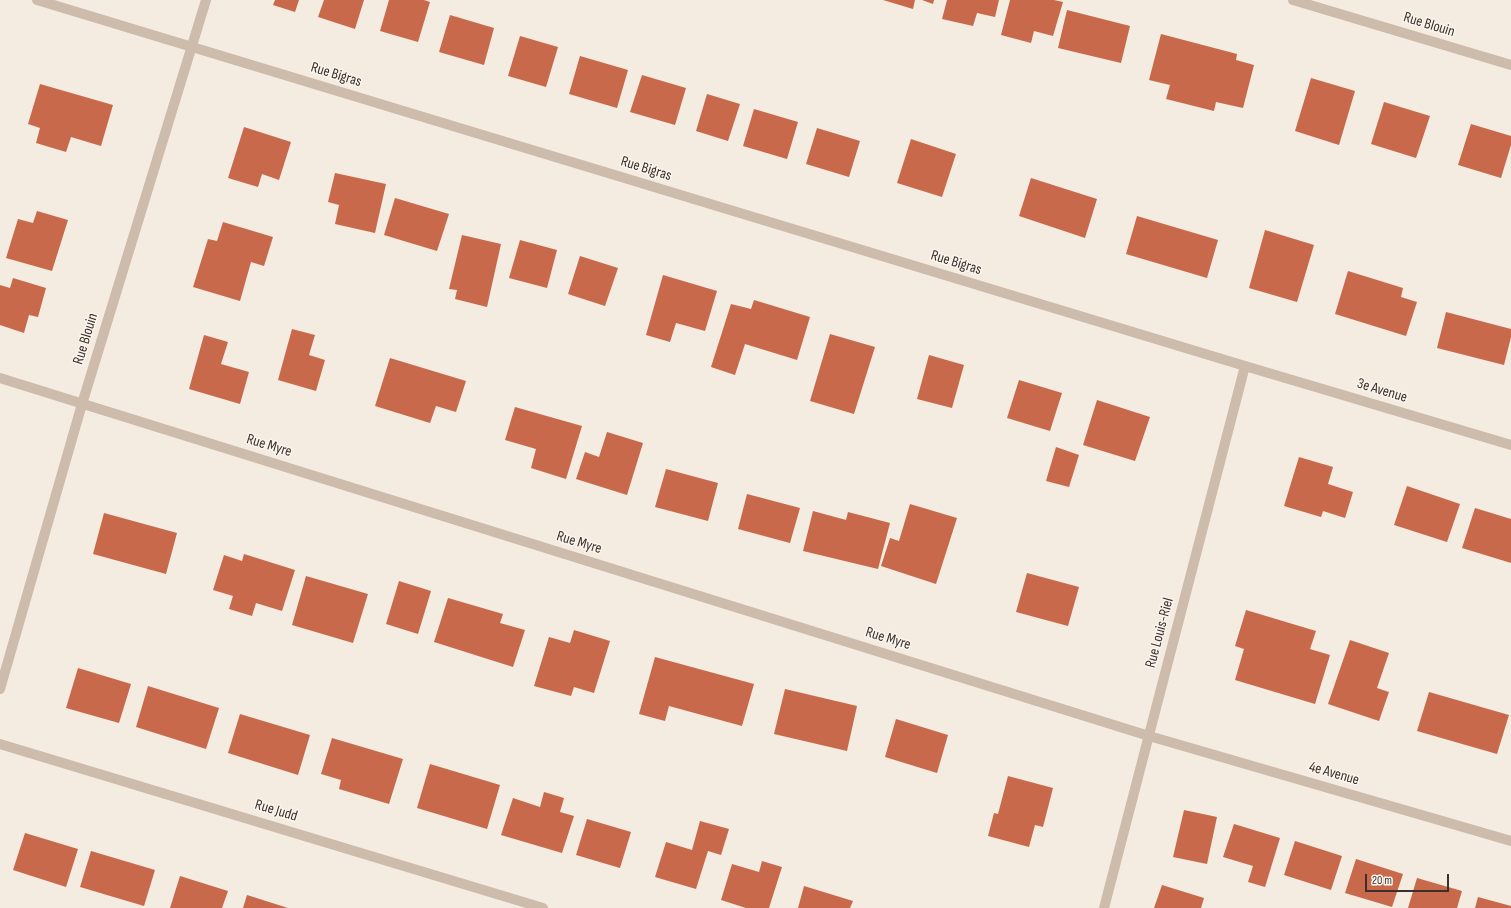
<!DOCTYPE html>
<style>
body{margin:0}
#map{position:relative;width:1511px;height:908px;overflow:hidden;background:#f4ebe1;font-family:"Sofia Sans Condensed",sans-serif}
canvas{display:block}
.scale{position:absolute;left:1365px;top:874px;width:84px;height:18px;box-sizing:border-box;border:2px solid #3b302b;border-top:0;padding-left:5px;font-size:12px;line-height:14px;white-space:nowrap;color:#3b302b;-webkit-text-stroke:3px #fbf5ee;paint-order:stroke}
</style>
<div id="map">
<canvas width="1511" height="908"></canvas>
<div class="scale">20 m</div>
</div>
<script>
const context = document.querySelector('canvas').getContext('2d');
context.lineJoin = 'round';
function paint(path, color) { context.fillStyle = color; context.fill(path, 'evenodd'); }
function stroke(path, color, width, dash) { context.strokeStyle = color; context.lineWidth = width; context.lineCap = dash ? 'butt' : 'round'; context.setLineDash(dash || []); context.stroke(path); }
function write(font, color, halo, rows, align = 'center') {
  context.font = font + ' "Sofia Sans Condensed",sans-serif'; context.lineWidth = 3; context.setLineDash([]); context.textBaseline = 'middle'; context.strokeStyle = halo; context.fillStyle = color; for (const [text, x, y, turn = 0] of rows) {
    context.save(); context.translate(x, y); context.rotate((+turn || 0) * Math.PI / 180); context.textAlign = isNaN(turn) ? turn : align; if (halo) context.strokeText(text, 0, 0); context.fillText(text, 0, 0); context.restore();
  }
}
const building = new Path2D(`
 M275,0h24l-4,12 -22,-7z
 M324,0h40l-9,29 -37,-12z
 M389,0h35l6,2 -12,40 -38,-11z
 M883,0h32l-2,9z
 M922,0h12l-1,4z
 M947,0h52l-4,17 -18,-4 -4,13 -31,-7z
 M1010,0h44l9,2 -10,34 -19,-5 -3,12 -30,-8z
 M1067,10l63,16 -9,37 -63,-15z
 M450,15l44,13 -10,37 -45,-13z
 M1161,34l76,20 -1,6 18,5 -11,43 -27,-6 -2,9 -48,-12 4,-14 -21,-5z
 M520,36l38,11 -12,40 -38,-11z
 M580,56l48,14 -11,38 -48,-14z
 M642,75l44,13 -11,37 -45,-13z
 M1311,78l44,13 -16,54 -44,-14z
 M40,84l73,21 -12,41 -30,-9 -5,15 -30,-9 4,-15 -12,-4z
 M707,94l33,10 -12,37 -32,-10z
 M1384,102l46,14 -14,42 -45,-14z
 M754,109l44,13 -11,37 -44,-13z
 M1471,124l40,12v9l-10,33 -43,-13z
 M244,127l47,15 -12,38 -17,-6 -4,13 -30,-9z
 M817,128l43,13 -11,36 -43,-13z
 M911,139l45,15 -14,43 -45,-14z
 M335,173l51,11 -11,49 -40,-9 4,-19 -11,-3z
 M1031,178l66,21 -12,39 -66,-22z
 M395,198l54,16 -12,37 -53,-16z
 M37,211l31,9 -16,51 -46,-13 12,-39 15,4z
 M1137,216l81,24 -11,38 -81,-24z
 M223,222l50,15 -9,29 -13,-4 -11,39 -47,-14 15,-48 9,2z
 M1265,230l49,15 -17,57 -48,-14z
 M462,235l39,9 -14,63 -32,-8 2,-9 -8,-1z
 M520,240l37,10 -10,38 -38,-10z
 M580,256l38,12 -13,38 -37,-12z
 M1348,271l55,17 -2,9 16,5 -11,34 -71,-22z
 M663,275l54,16 -12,40 -29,-8 -6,19 -24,-7z
 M13,278l33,10 -8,29 -9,-2 -5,18 -24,-8v-40l10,3z
 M754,300l56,17 -13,43 -52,-16 -10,31 -24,-8 20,-63 20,5z
 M1446,312l65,17v8l-7,28 -67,-17z
 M292,329l23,6 -6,20 16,5 -9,31 -38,-11z
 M830,334l45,13 -21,67 -44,-13z
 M204,335l24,7 -7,22 28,8 -9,32 -51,-15z
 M929,355l35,10 -12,43 -35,-9z
 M390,358l76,23 -10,31 -20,-6 -6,17 -55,-17z
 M1019,380l43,13 -12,38 -43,-13z
 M1097,400l53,17 -15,44 -52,-16z
 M515,407l67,19 -16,53 -35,-11 5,-19 -31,-9z
 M607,432l36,11 -16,52 -51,-16 9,-27 14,5z
 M1056,447l23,8 -10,32 -23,-6z
 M1299,457l34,10 -5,17 25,8 -8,26 -22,-7 -2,6 -37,-11z
 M666,469l52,14 -10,38 -53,-14z
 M1407,486l53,18 -13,38 -53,-17z
 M747,494l53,14 -10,35 -52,-14z
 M910,504l47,14 -21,66 -55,-18 9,-28 9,3z
 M1475,508l36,11v44l-49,-15z
 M813,511l33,9 2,-8 42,11 -12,46 -75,-18z
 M104,513l73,20 -11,41 -73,-20z
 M244,554l51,16 -13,41 -26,-8 -4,13 -23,-7 4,-13 -20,-6 11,-35 18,6z
 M1027,573l52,14 -11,39 -52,-14z
 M306,576l62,18 -15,49 -61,-18z
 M399,581l32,10 -13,43 -32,-10z
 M448,598l55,16 -3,9 25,7 -12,37 -79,-25z
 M1246,610l70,21 -6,18 20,6 -15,49 -80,-24 9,-31 -9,-3z
 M574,630l36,11 -16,52 -20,-6 -3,9 -37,-10 15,-49 21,6z
 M1350,640l39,13 -12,35 12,4 -10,29 -51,-17z
 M655,657l99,27 -12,42 -73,-20 -4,15 -26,-7z
 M78,668l53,16 -12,39 -53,-15z
 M148,686l71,22 -13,41 -70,-22z
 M785,689l72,17 -10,45 -73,-17z
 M1429,692l80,23 -12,39 -80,-23z
 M240,714l70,21 -12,40 -70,-22z
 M896,719l52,16 -11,38 -52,-16z
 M332,738l71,21 -14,45 -50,-15 2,-9 -20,-6z
 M430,764l70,21 -13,44 -70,-21z
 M1008,776l45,12 -10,39 -8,-2 -6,22 -41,-11 6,-23 4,1z
 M544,792l20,6 -4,14 14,4 -12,37 -61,-18 12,-37 27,9z
 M1184,810l33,7 -10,47 -34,-7z
 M587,819l44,13 -11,36 -44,-13z
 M700,821l29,8 -8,26 -13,-4 -12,38 -41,-12 11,-35 26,8z
 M1234,824l46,14 -15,49 -17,-5 5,-16 -30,-9z
 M25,833l53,16 -12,38 -53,-17z
 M1295,841l47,15 -11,34 -47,-15z
 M91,851l64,19 -11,36 -64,-19z
 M1356,859l47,15 -11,33 -47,-14z
 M762,861l20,6 -13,41h-23l-25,-8 11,-36 27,8z
 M180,876l48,15 -6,17h-52z
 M1417,878l45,13 -5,17h-49z
 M1162,885l42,13 -3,10h-47z
 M804,886l49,15 -3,7h-52z
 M247,895l41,13h-45z
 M1478,897l33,9v2h-36z`);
const street = new Path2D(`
 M37,0l1208,366 266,79
 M1293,0l218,65
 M0,378l1149,358 362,105
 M0,689l82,-285 124,-404
 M0,744l543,164
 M1104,908l141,-542`);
const streetNames = [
 ["Rue Blouin",1429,25,17],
 ["Rue Bigras",336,75,17],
 ["Rue Bigras",646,169,17],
 ["Rue Bigras",956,263,17],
 ["Rue Blouin",86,339,-73],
 ["3e Avenue",1382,391,17],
 ["Rue Myre",269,446,17],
 ["Rue Myre",579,543,17],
 ["Rue Louis-Riel",1160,633,-75],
 ["Rue Myre",888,639,17],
 ["4e Avenue",1334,774,16],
 ["Rue Judd",276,811,17]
];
paint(building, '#c8694b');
stroke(street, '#cdbbac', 10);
write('15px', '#3b302b', '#fbf5ee', streetNames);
</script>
